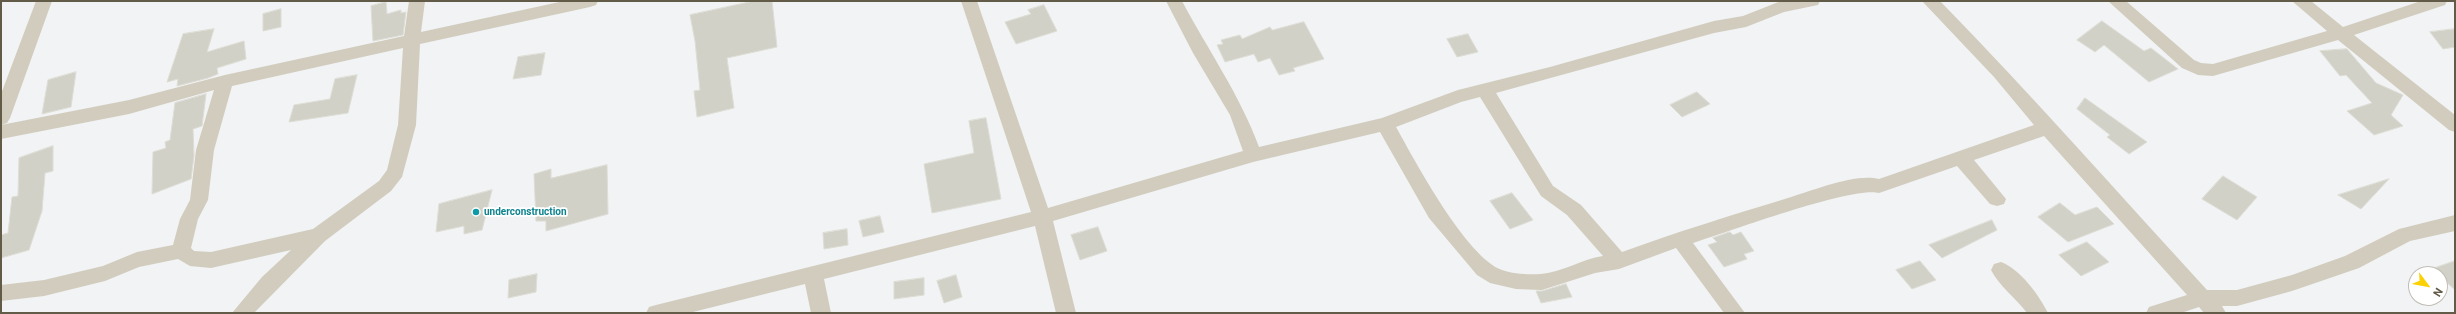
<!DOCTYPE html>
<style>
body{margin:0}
#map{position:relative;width:2456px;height:314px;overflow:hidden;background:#f1f3f4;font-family:Roboto,sans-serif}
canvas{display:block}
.frame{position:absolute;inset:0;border:2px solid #625b47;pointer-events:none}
.north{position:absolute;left:2408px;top:266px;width:40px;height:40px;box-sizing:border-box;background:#fff;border:1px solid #c0bdb5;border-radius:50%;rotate:122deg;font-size:11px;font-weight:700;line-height:16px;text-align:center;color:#625b47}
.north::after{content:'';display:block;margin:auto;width:14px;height:18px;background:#fbd104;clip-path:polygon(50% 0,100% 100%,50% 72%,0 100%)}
</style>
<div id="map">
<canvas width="2456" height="314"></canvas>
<div class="frame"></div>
<div class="north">N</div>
</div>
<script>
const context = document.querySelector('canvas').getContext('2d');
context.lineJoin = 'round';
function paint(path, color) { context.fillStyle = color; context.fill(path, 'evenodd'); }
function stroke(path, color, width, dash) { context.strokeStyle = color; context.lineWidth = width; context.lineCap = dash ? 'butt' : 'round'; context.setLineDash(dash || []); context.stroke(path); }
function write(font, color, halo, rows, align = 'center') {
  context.font = font + ' Roboto,sans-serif'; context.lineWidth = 3.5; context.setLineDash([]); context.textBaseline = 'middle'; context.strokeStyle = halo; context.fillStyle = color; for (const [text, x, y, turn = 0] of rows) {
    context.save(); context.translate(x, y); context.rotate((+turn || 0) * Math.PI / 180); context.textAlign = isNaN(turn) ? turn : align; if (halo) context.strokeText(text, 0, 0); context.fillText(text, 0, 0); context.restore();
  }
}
const building = new Path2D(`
 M754,1h18l5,46 -50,11 7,50 -37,9 -3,-26 6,-1 -5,-49 -5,-26z
 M386,2l1,12 14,-4v3l5,-1 -3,23 -30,6 -2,-35z
 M1044,5l13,26 -41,13 -11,-22 26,-8 -3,-4z
 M281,9v18l-18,4v-17z
 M2102,21l42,30 7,-3 27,21 -29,13 -45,-37 -9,7 -18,-12z
 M1304,22l20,37 -31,9 2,3 -16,4 -9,-17 -12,4 -4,-8 -29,8 -8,-17 6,-1 -2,-4 19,-5 2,4 28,-12 2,3z
 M214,29l-7,23 37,-11 2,18 -29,9 1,6 -10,4 -31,8 1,-7 -11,3 16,-48z
 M2455,29v18l-12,2 -13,-17z
 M1468,34l10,18 -21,5 -10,-18z
 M2347,49l29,34 27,12 -12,20 12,11 -29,9 -27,-24 25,-8 -26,-28 -6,1 -20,-25z
 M545,53l-4,22 -28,4 5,-22z
 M76,72l-5,35 -29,7 6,-34z
 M357,75l-9,38 -59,9 5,-17 36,-6 5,-20z
 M1697,92l13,12 -28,13 -12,-12z
 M206,94l-4,32 -9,3 1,27 -3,23 -39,15 1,-42 13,-4 -1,-6 5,-2 5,-37z
 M2085,98l62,44 -18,12 -22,-17 3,-2 -33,-26z
 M986,118l15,81 -69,14 -8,-49 50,-11 -5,-32z
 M53,146v25l-8,2 -3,38 -13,39 -28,8v-23l7,-2 4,-36 6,-1 1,-38z
 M607,165l1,49 -62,17v-10h-10l-2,-47 17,-5v9z
 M2223,176l34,21 -20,23 -35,-21z
 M2389,179l-28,30 -23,-14z
 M492,190l-10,40 -18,4v-8l-28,6 3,-28z
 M1512,193l21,27 -23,9 -20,-28z
 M2060,203l15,12 22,-8 17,17 -46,18 -30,-25z
 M880,216l4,16 -21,5 -4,-16z
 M1992,220l5,10 -55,28 -13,-13z
 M1098,227l9,24 -27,9 -9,-25z
 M847,229l1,16 -24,4 -1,-16z
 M1730,232l3,3 8,-3 13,19 -10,3 3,5 -23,8 -16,-22 9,-3 -4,-4z
 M2087,242l22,20 -28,14 -22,-21z
 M1920,261l16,19 -24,9 -16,-19z
 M2455,261v29l-23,-21z
 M537,274l-1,18 -28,6 1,-18z
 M956,275l6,22 -18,6 -7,-22z
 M924,278v17l-30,4v-17z
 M1566,284l6,13 -31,6 -5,-12h6z`);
const street = new Path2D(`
 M36,1h16l-42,117 -3,5 -6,2v-31z
 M409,1h16l-4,31 143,-31h34l-2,4 -6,2 -170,37 -4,81 -14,52 -11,14 -66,50 -71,72h-22l30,-36 29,-27 -80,18 -21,-2 -12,-7 -39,8 -34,14 -61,15 -43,5v-16l43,-5 59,-14 34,-14 36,-7 7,-26 10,-19 6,-50 18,-60 -85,24 -128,25v-14l128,-25 96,-25 179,-39zM403,48l-5,77 -11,45 -8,11 -66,48 -102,23 -17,-1 -3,-3 7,-29 10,-19 6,-50 18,-64z
 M961,1h16l71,207 195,-57 -13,-36 -37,-62 -27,-52h16c26,49 58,94 77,146l123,-29 76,-28 92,-23 164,-46 29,-5 38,-15h39l-2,4 -34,7 -38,15 -32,6 -218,60 57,93 28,19 41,47c55,-20 110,-37 166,-54 24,-7 67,-25 91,-19l155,-54 -40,-48 -72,-76h18c92,94 178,192 267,289h30l55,-15 53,-19 54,-27 56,-14v16l-45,10 -51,27 -67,23 -55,15h-15l4,7h-22l-5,-6 -18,6h-35l3,-6 38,-12 -143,-159 -70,24 32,39 -2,5 -7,2 -7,-2 -33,-38 -78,27c-27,-7 -151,39 -186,50l52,70h-21l-48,-65 -57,21 -24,4 -53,17 -26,-1 -26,-6 -13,-8 -48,-57 -49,-86 -127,30 -200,59 23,92h-20l-21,-87 -211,53 7,34h-20l-6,-29 -116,29h-43l3,-6 7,-2 375,-93zM1480,97l61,99 26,19 36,41c-21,3 -40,16 -62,18 -12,1 -28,0 -39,-4 -36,-13 -87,-109 -106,-143l65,-25z
 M2108,1h18l68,59 7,3 12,1 114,-33 -35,-30h19l32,26 78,-26h26l-2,4 -91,30 101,80v17l-6,-2 -111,-90 -125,36 -15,-1 -16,-7z
 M2001,262c19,7 38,33 47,51h-21c-11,-15 -28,-27 -36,-43l3,-6z`);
const markers = [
 [476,212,4,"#0f9aa8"]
];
const cultureNames = [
 ["underconstruction",484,212]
];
paint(building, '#d1d1c8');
stroke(building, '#ddddd5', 1);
paint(street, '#d2ccbe');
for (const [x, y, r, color] of markers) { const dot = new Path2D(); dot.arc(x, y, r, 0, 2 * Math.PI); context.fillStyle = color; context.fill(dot); stroke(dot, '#fff', 1.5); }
write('bold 10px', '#0d838f', '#fff', cultureNames, 'left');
</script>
